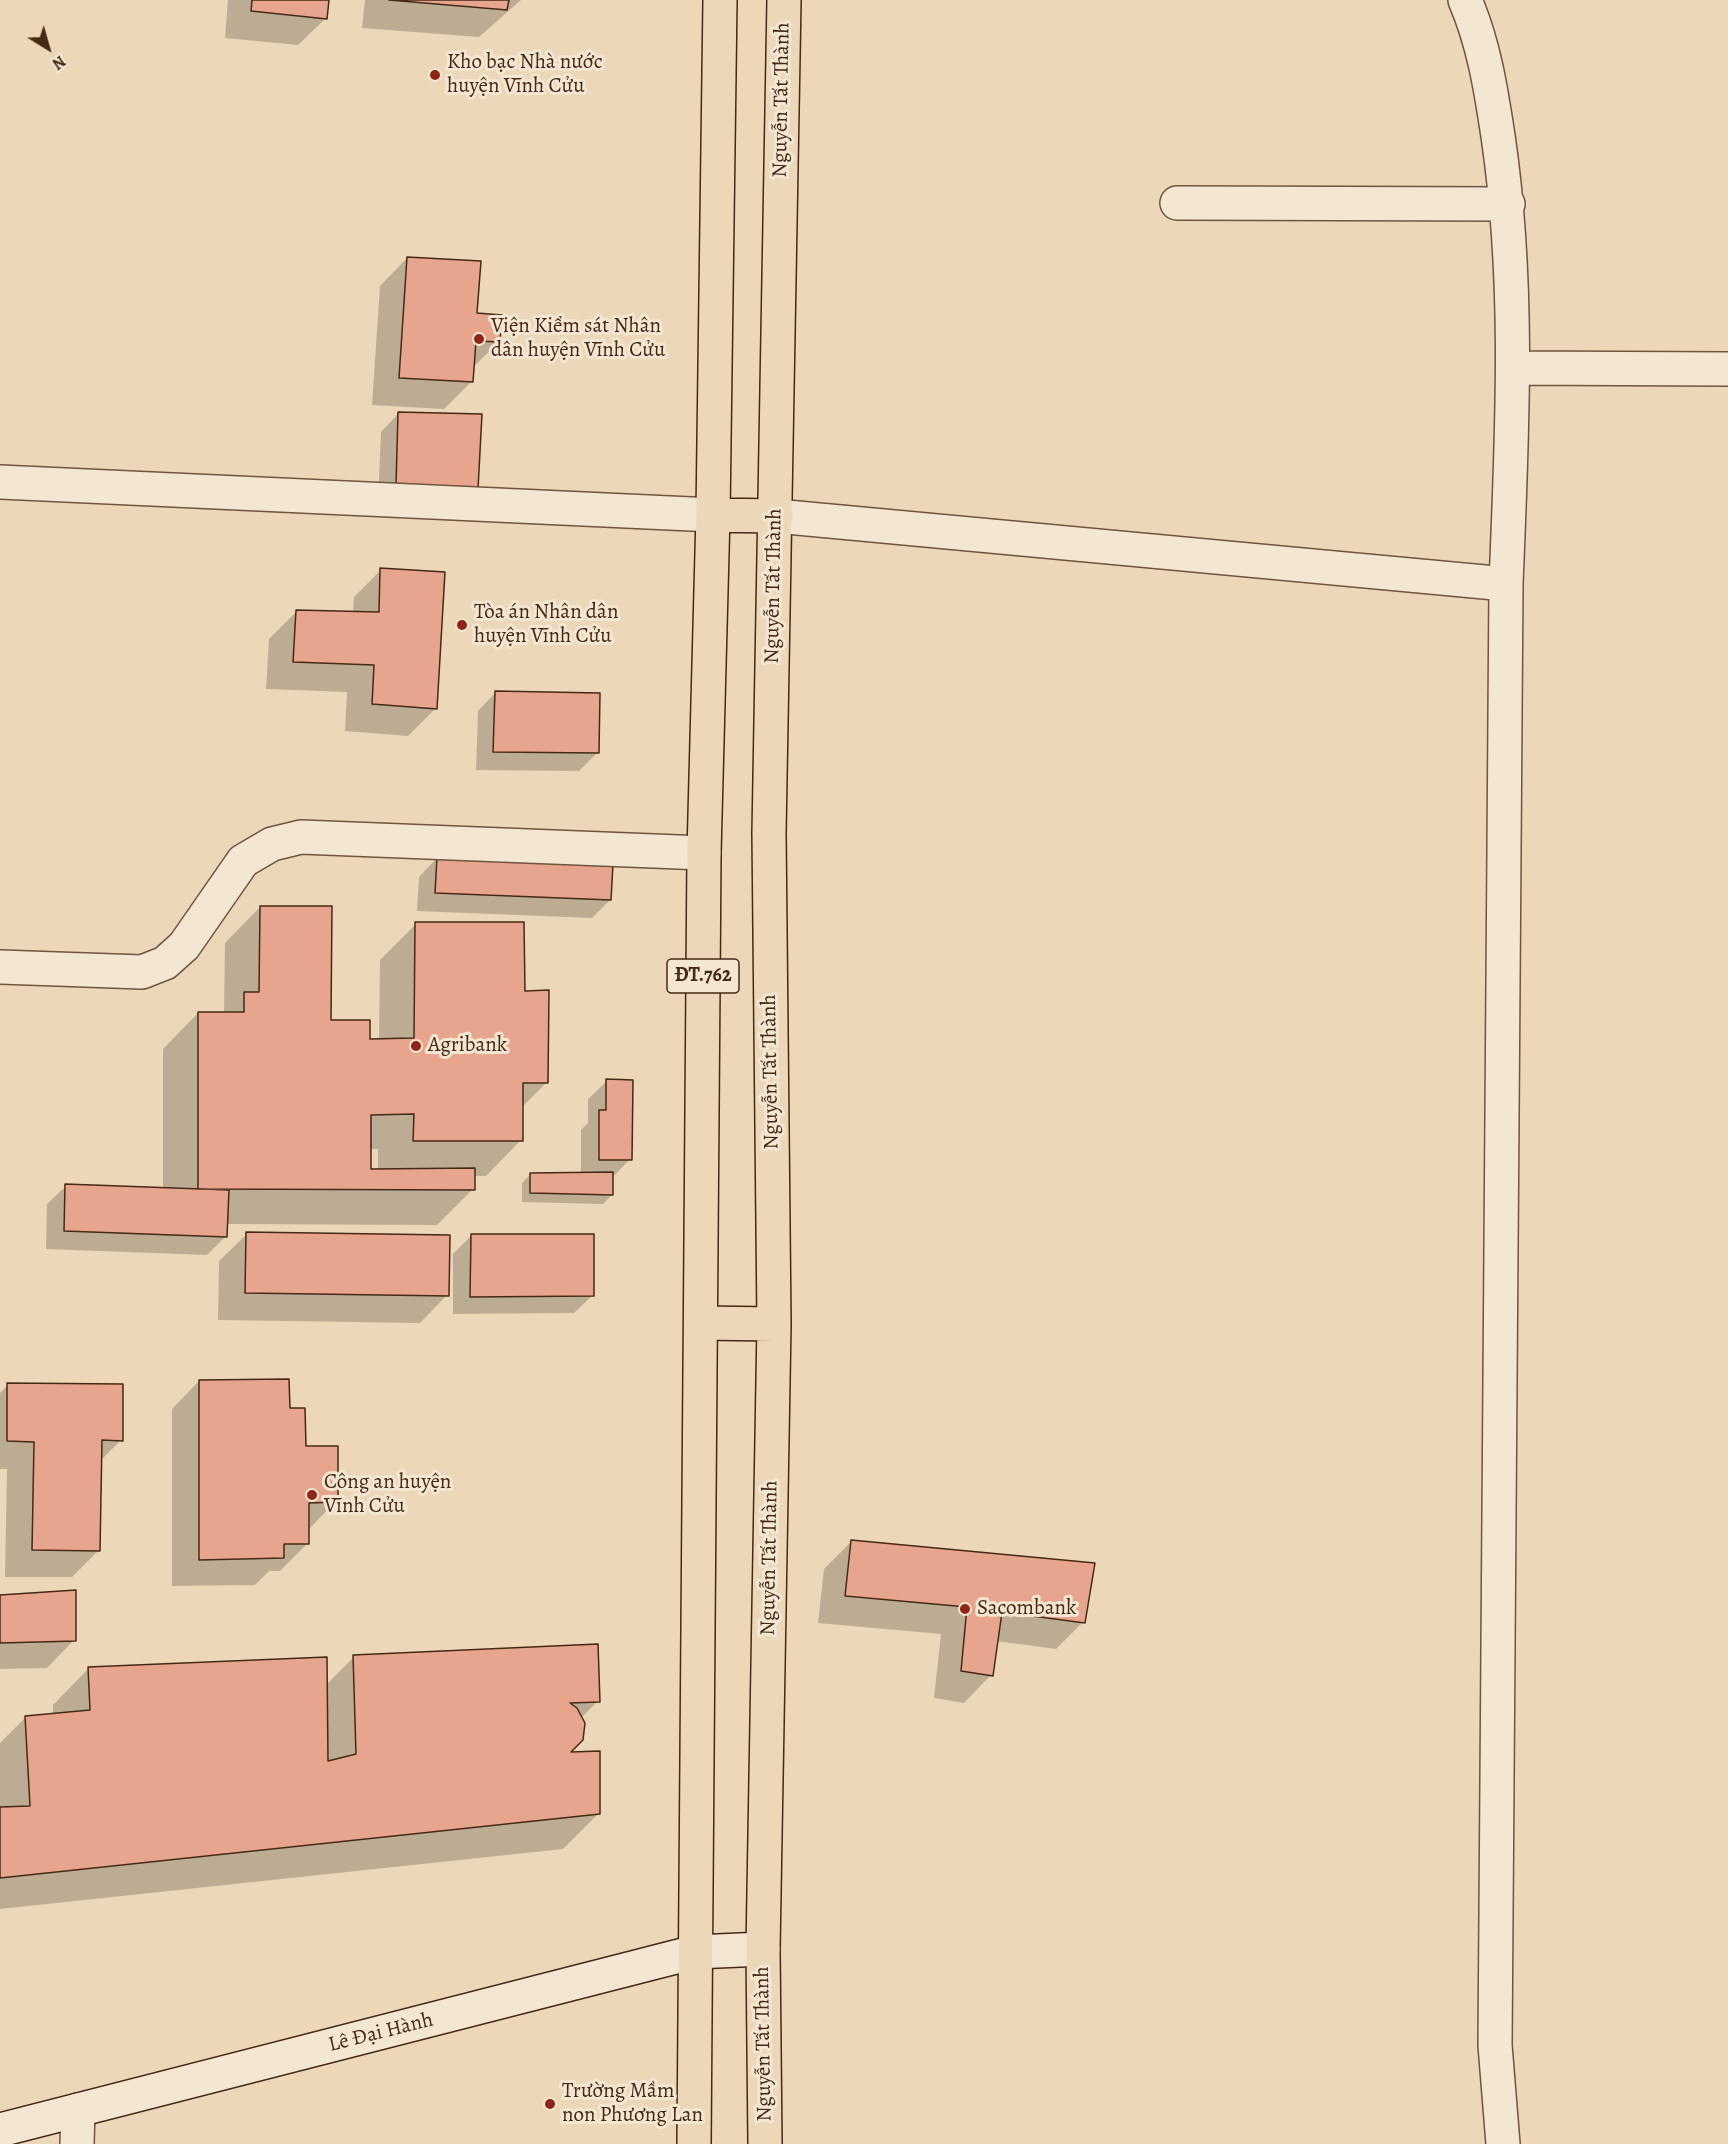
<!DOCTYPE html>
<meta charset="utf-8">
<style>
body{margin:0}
#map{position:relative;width:1728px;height:2144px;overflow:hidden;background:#ecd8b9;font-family:Alegreya,serif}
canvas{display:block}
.north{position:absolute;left:18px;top:18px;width:60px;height:60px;-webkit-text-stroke:4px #f3e6d2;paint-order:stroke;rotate:143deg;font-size:16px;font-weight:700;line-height:24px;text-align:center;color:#452816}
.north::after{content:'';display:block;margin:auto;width:21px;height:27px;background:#452816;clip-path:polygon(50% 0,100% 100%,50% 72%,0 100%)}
</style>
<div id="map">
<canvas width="1728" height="2144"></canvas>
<div class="north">N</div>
</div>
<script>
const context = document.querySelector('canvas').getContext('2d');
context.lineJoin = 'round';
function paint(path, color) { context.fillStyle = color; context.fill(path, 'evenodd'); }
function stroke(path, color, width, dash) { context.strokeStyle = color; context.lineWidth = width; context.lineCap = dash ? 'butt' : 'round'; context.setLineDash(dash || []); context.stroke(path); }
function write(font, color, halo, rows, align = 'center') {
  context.font = font + ' Alegreya,serif'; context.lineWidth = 6; context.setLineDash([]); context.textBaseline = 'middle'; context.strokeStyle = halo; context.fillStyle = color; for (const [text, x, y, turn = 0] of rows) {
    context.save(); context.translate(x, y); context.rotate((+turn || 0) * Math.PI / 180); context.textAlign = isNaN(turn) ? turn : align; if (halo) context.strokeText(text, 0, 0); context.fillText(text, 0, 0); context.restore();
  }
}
const shadow = new Path2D(`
 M228,0h100l-2,18 -28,27 -73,-7z
 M365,0h156l-42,37 -117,-9z
 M407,258l69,57 23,27 -27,26v13l-28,28 -72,-4 8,-119z
 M399,413l81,2 -102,87 3,-70z
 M381,570l55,138 -28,28 -63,-5 2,-39 -81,-3 3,-50 28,-28 56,2 1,-16z
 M496,692l101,61 -18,18 -103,-1 2,-59z
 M437,858l173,42 -18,18 -175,-7 2,-34z
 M260,907l69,114 39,19h11l1,-80 36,-36 107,68 24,90 -25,25 -1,33 -35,36h-13v13l-36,36 -211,-1v12l-19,19 -161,-6 1,-45 19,-18 97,3v-140l35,-36h26l1,-70zM369,1149h9v21h-9z
 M607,1081l23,78 -18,19v17l-9,9 -81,-2v-19l9,-9h50v-44l7,-7v-24z
 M247,1234l200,61 -27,28 -202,-3 1,-59z
 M471,1236l122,59 -19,18 -121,1v-60z
 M199,1381l89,28 16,39 32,53 -27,28 -1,14 -28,28h-11l-14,14 -83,1v-177z
 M8,1385l113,55 -21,21 -1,89 -27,27h-67l2,-108h-7v-76z
 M851,1542l232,80 -27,27 -60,-8 -5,34 -27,28 -30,-5 7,-64 -123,-11 6,-54z
 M0,1596l74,44 -27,28 -47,1z
 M354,1657l244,44 -17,17 -12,36 30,59 -36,36 -563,60v-166l26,-26 27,-2v-10l35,-36 238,16z`);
const building = new Path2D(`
 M252,0h77l-2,19 -76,-8z
 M389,0h120l-2,10z
 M407,257l74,4 -4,52 25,2 -2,27 -24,-1 -3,41 -74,-4z
 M398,412l84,2 -4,75 -82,-4z
 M380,568l65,4 -8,137 -65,-5 2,-39 -81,-3 3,-52 83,2z
 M495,691l105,2 -1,60 -106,-1z
 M437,857l176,7 -2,36 -176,-7z
 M260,906h72l-1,114h39v19l44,-1 1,-116h109l1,69 24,-1 -1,93h-25v58h-110l1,-27 -43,1v54l104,-1v22l-277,-1v-177h46v-20h15z
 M606,1079l27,1 -1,80h-33v-50h7z
 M613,1172v23l-83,-2v-20z
 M65,1184l164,6 -2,47 -163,-6z
 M246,1232l204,3 -1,61 -204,-3z
 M471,1234h123v62l-124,1z
 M289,1379l1,29h15l1,38h32v56l-29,1v41h-25v14l-85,2v-180z
 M7,1383l116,1v57l-21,-1 -2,111 -68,-1 2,-108 -27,-1z
 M851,1540l244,23 -10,60 -83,-11 -9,64 -32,-5 6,-64 -122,-11z
 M76,1590v51l-76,2v-48z
 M598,1644l2,58 -30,1 7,5 8,15 -2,17 -12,12 29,-1v63l-600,64v-71l30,-1 -5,-90 65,-6 -2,-43 239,-10 1,104 28,-7 -3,-99z`);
const minor = new Path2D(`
 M1465,0c19,44 26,90 33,136 22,149 14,299 8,448l-11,1461 8,99
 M1177,203l331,1
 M1514,368l214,1
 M0,482l713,33
 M776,516l730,68
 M0,967l142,5 23,-9 19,-17 59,-85 29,-17 29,-7 403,16
 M77,2144l1,-34`);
const secondary = new Path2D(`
 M0,2130l695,-178 68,-3`);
const primary = new Path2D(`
 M713,515l63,1
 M702,1323l72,1
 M694,2144l10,-1291 9,-338 7,-515
 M765,2144l-2,-195 11,-625 -5,-491 15,-833`);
const markers = [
 [435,75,6,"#8f2418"],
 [479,339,6,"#8f2418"],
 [462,625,6,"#8f2418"],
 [416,1046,6,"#8f2418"],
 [312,1495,6,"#8f2418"],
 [965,1609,6,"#8f2418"],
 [550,2104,6,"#8f2418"]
];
const shields = [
 [703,976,72]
];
const shieldNames = [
 ["ĐT.762",703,976]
];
const poiNames = [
 ["Kho bạc Nhà nước",447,63],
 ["huyện Vĩnh Cửu",447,87],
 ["Viện Kiểm sát Nhân",491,327],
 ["dân huyện Vĩnh Cửu",491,351],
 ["Tòa án Nhân dân",474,613],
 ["huyện Vĩnh Cửu",474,637],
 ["Agribank",428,1046],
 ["Công an huyện",324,1483],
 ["Vĩnh Cửu",324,1507],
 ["Sacombank",977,1609],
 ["Trường Mầm",562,2092],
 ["non Phương Lan",562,2116]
];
const streetNames = [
 ["Nguyễn Tất Thành",782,100,-89],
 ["Nguyễn Tất Thành",774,586,-89],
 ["Nguyễn Tất Thành",771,1072,-91],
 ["Nguyễn Tất Thành",770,1558,-89],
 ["Lê Đại Hành",381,2033,-14],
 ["Nguyễn Tất Thành",764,2044,-91]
];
paint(shadow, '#0003');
paint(building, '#e8a58e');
stroke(building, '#452816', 1.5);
stroke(minor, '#6f543f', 36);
stroke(secondary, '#452816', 36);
stroke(primary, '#452816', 36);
stroke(minor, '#f3e6d2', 33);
stroke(secondary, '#f3e6d2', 33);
stroke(primary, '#ecd8b9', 33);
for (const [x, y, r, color] of markers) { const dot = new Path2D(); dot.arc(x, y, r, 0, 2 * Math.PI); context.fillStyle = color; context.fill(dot); stroke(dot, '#f3e6d2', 2); }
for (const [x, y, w] of shields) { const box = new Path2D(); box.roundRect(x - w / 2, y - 17, w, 34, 4.5); context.fillStyle = '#f3e6d2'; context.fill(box); stroke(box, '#452816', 1.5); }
write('bold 20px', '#452816', null, shieldNames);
write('21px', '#452816', '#f3e6d2', poiNames, 'left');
write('21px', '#452816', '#f3e6d2', streetNames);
</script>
